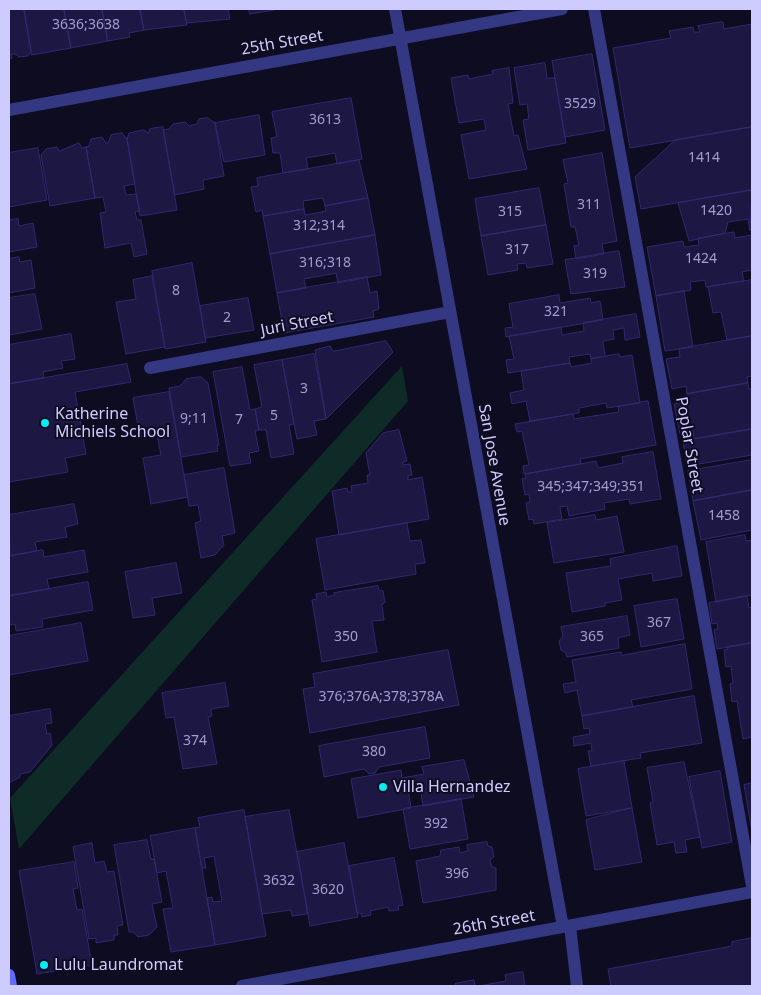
<!DOCTYPE html>
<style>
body{margin:0}
#map{position:relative;width:761px;height:995px;overflow:hidden;background:#0e0c21;font-family:"Noto Sans",sans-serif}
canvas{display:block}
.frame{position:absolute;inset:0;border:10px solid #cecbff;pointer-events:none}
</style>
<div id="map">
<canvas width="761" height="995"></canvas>
<div class="frame"></div>
</div>
<script>
const context = document.querySelector('canvas').getContext('2d');
context.lineJoin = 'round';
function paint(path, color) { context.fillStyle = color; context.fill(path, 'evenodd'); }
function stroke(path, color, width, dash) { context.strokeStyle = color; context.lineWidth = width; context.lineCap = dash ? 'butt' : 'round'; context.setLineDash(dash || []); context.stroke(path); }
function write(font, color, halo, rows, align = 'center') {
  context.font = font + ' "Noto Sans",sans-serif'; context.lineWidth = 4; context.setLineDash([]); context.textBaseline = 'middle'; context.strokeStyle = halo; context.fillStyle = color; for (const [text, x, y, turn = 0] of rows) {
    context.save(); context.translate(x, y); context.rotate((+turn || 0) * Math.PI / 180); context.textAlign = isNaN(turn) ? turn : align; if (halo) context.strokeText(text, 0, 0); context.fillText(text, 0, 0); context.restore();
  }
}
const green = new Path2D(`
 M402,366l6,35 -389,448 -9,-51z`);
const building = new Path2D(`
 M9,9h15l7,42 -3,5 -9,1 -3,-3h-5l1,4 -3,1z
 M24,9h40l7,39 -39,7z
 M64,9h38l6,32 -37,7z
 M102,9h38l4,21 -15,3 1,4 -22,4z
 M140,9h44l3,16 -43,5z
 M184,9h44l2,10 -43,4z
 M249,9h30l-29,5z
 M723,22l1,7 28,-5v103l-122,21 -17,-100 58,-10 -2,-7 24,-4 1,5h6l-2,-6z
 M592,54l13,76 -40,7 -13,-76z
 M545,63l2,15h8l11,65 -38,7 -5,-30 6,-1 -2,-15 -7,1 -6,-37z
 M509,68l4,35 -5,1 6,32 4,-1 9,34 -58,10 -8,-44 25,-5 -2,-11 -25,4 -8,-45 17,-3 1,4 24,-5 -1,-3z
 M351,98l11,61 -25,5 -2,-11 -29,5 2,11 -25,4 -3,-20h-7l-2,-15 6,-1 -5,-25z
 M259,115l6,40 -41,7 -9,-39z
 M208,118l7,5 9,53 -21,4 1,9 -29,6 -12,-65 6,-1 4,-5 12,-2 4,4 8,-2 2,-5z
 M163,127l14,83 -37,6 -13,-77 2,-6 14,-3 6,3 1,-4z
 M752,127v63l-111,19 -6,-32 40,-37z
 M122,133l5,6 8,45 -11,2 2,9 10,-1 4,17 -5,1 2,8h4l6,34 -13,3 -3,-14 -26,5 -5,-35 6,-1 -3,-15 -8,1 -9,-51 3,-1 2,-7 11,-2 4,6h2l3,-8z
 M79,143l3,5 4,-1 9,51 -45,8 -9,-51 5,-6 11,-2 2,4z
 M38,148l9,52 -38,7v-54z
 M602,153l15,88 -15,3 2,10 -28,5 -2,-13 5,-1 -4,-18h-4l-7,-43 4,-1 -5,-23z
 M359,160l9,38 -43,8 -2,-8 -20,3 1,8 -41,7 -1,-6 -6,2 -5,-25 7,-1 -1,-8z
 M539,188l7,37 -65,11 -6,-37z
 M752,190l-2,41 -2,-12 -20,3 -3,11 -36,8 -11,-38z
 M368,198l7,37 -105,19 -7,-38 41,-7 1,6 21,-4 -1,-5z
 M18,219l1,7 14,-3 4,24 -28,5v-32z
 M546,225l7,39 -26,4 -1,-5 -9,1 1,6 -30,5 -7,-39z
 M751,228h1v42l-10,2 2,9 -38,6 -1,-7 -15,2 1,8 -35,6 -9,-49 36,-6 1,6 15,-2 -1,-7 36,-6 1,6 17,-3z
 M375,235l6,40 -43,8 -2,-10 -32,6 2,9 -29,5 -7,-39z
 M619,251l6,36 -54,7 -6,-34z
 M19,257l1,5 11,-2 4,28 -26,5v-34z
 M192,263l14,79 -41,7 -13,-78z
 M152,276l13,71 -39,7 -10,-52 20,-3 -3,-19z
 M367,277l3,16 7,-2 2,18 -6,2 1,6 -90,16 -7,-40z
 M752,280v56l-25,4 -6,-28 -8,1 -5,-26z
 M684,291l9,56 -28,4 -9,-55z
 M35,294l7,35 -33,6v-37z
 M559,295l1,8 30,-5 1,5 9,-2 3,19 -97,17 -1,-9 8,-1 -4,-23z
 M248,298l6,32 -49,8 -5,-32z
 M636,314l4,23 -15,3 -1,-12 -11,2 1,9 -11,2 2,15 -14,3 -1,-5 -21,3 1,6 -62,10 -2,-13 8,-1 -5,-23 52,-9 1,8 22,-4 -1,-8z
 M71,334l4,25 -14,2 2,7 -20,4 1,6 -35,6v-39z
 M752,336v40l-5,1 1,6 -61,11 -1,-8 -14,3 -6,-30 14,-2 -1,-8z
 M386,341l7,11 -67,67 -11,-69 15,-4 3,5z
 M314,354l12,65 -12,2 3,14 -20,4 -15,-79z
 M619,354l1,3 12,-2 8,48 -33,5 -1,-5 -27,5v5l-49,8 -4,-20 -14,3 -2,-11 14,-3 -3,-19 49,-8 1,4 21,-4 -1,-4z
 M282,360l12,64 -5,1 5,29 -23,4 -5,-28h-7l-4,-21 7,-2 -8,-42z
 M127,364l4,18 -56,10 11,62 -21,4 3,14 -59,10v-98z
 M242,367l8,43 5,-1 4,21 -4,1 4,20 -10,2 2,10 -21,3 -17,-94z
 M201,377l7,6 11,62h-2l1,6 -37,6 -12,-69 11,-2 6,-7z
 M748,383l1,6h3v40l-58,10 -1,-8 -13,3 -6,-30 14,-3 -1,-7z
 M169,392l19,105 -37,7 -8,-46 18,-3 -4,-21 -17,3 -7,-39z
 M648,401l8,44 -76,14 1,5 -57,10 -1,-8 6,-1 -7,-34 -5,1 -2,-8 58,-10 1,5 45,-7 -1,-5z
 M752,429v26l-65,11 -4,-25z
 M399,430l8,31 -4,1v3l7,-1 2,11 -4,1v4l14,-3 7,42 -90,16 -7,-44 15,-3 1,4h4l-1,-6 17,-3 -1,-8h3l-4,-22 17,-20z
 M653,452l8,47 -31,5 -1,-5 -25,4 1,6 -36,7 -2,-10 -7,1 2,12 -28,5 -1,-5 -4,1 -3,-17 4,-1 -1,-8 -4,1 -3,-16 4,-1 -1,-4 71,-13 2,7 25,-5 -1,-6z
 M752,460v30l-59,11 -5,-30z
 M224,468l11,65 -13,3 2,9 -9,10 -14,3 -6,-35 6,-2 -3,-16 -9,1 -5,-31z
 M752,490v40l-51,10 -8,-39z
 M74,504l4,20 -13,3 2,10 -32,5 2,9 -27,5 -1,-41z
 M595,515l1,5 21,-4 7,36 -70,11 -7,-40z
 M407,523l3,18 11,-1 4,23 -10,1 1,10 -91,16 -9,-51z
 M745,535l1,6 6,-1v55l-36,7 -10,-60z
 M677,546l5,30 -29,5 -1,-8 -34,6 4,21 -17,3v3l-33,6 -6,-39 45,-7 -1,-7z
 M43,550l1,7 40,-7 4,22 -41,7 2,10 -40,7v-40z
 M176,563l6,30 -30,5 3,17 -22,3 -8,-46z
 M88,582l5,28 -51,9 1,8 -27,4 -1,-7 -6,1v-29z
 M378,586l1,4 4,1 2,11 -3,3 2,15 -12,1 5,31 -55,10 -10,-62 5,-1 -1,-5 10,-2 1,5 8,-2 -1,-2z
 M747,596l2,12 3,-1v36l-35,6 -3,-19 4,-1 -1,-6 -5,1 -3,-21z
 M677,599l7,40 -43,8 -7,-41z
 M627,616l3,19 -12,3 1,10 -52,9 -1,-4 -5,-3 -2,-9 4,-5 -2,-9z
 M81,623l7,38 -79,14v-39z
 M752,643v94l-9,2 -6,-38 -5,1 -2,-18 3,-1 -2,-17 -5,1 -2,-17 4,-1 -1,-2z
 M685,644l7,45 -61,11 2,7 -51,9 -5,-26 -12,3 -2,-9 13,-2 -4,-22 49,-8 1,3z
 M448,650l11,55 -149,28 -7,-44 12,-2 -2,-13z
 M225,683l4,23 -18,3 1,7 -4,1 9,47 -34,5 -9,-52 -8,1 -4,-25z
 M694,696l8,47 -62,10 1,5 -50,8 -3,-15h4l-1,-8 -17,3 -1,-9 17,-3 -1,-6 -5,1 -2,-13z
 M50,709l2,14 -7,1 2,10 3,-1 2,12 -22,27 -10,2v3l-11,6v-67z
 M425,727l5,31 -51,9 -4,6 -6,1 -5,-5 -40,8 -5,-31z
 M464,760l10,37 -51,9 -3,-20 -12,3 3,19 -53,10 -7,-39 50,-9 1,8 22,-4 -2,-7z
 M624,761l8,47 -46,8 -8,-47z
 M684,762l16,75 -15,3 2,12 -11,1 -2,-11 -17,3 -7,-42 3,-1 -6,-34z
 M720,771l12,71 -30,6 -13,-71z
 M752,783v49l-8,-47z
 M461,799l7,40 -58,10 -7,-40z
 M632,808l10,54 -47,8 -9,-50z
 M244,810l22,126 -51,9 -8,-47 5,-1 1,5 9,-1 -8,-45 -10,2 2,10h-4l-7,-40 5,-1 -2,-9z
 M289,810l19,104 -16,2 -1,-6 -29,4 -17,-97z
 M195,828l20,117 -44,7 -8,-43 10,-1 -7,-37 -9,2 -7,-37z
 M147,840l4,19h3l8,43 -10,2 5,23 -8,8 -11,2 -5,-5h-4l-15,-87z
 M487,842l1,4 4,1 2,10 -4,3 2,7 4,1v22l-73,13 -7,-42 24,-5 1,-6 18,-3 1,6 8,-2 -1,-6z
 M92,843l3,20 9,-2 3,11 7,-1 9,54 -6,1 1,9h-4v5l-18,3v-5l-7,1 -16,-92z
 M344,843l14,74 -48,9 -13,-74z
 M394,858l9,47 -5,1 1,4 -10,1 -1,-4 -18,4 1,4 -9,2 -1,-4h-4l-8,-47z
 M74,862l4,26 -5,1 4,21 5,-1 10,56 -55,9 -18,-103z
 M752,938v48h-141l-3,-17 124,-23v-4z
 M523,972l2,14h-46l27,-5 -1,-6z
 M474,980l1,6h-20v-2z`);
const service = new Path2D(`
 M594,9l158,877
 M570,926l7,60`);
const minor = new Path2D(`
 M395,9l168,918
 M9,110l553,-101
 M150,368l300,-56
 M242,986l510,-94`);
const secondary = new Path2D(`
 M9,975l2,11`);
const markers = [
 [45,423,5,"#00eff6"],
 [383,787,5,"#00eff6"],
 [44,965,5,"#00eff6"]
];
const numberNames = [
 ["3636;3638",86,25],
 ["3529",580,104],
 ["3613",325,120],
 ["1414",704,158],
 ["311",589,205],
 ["1420",716,211],
 ["315",510,212],
 ["312;314",319,226],
 ["317",517,250],
 ["1424",701,259],
 ["316;318",325,263],
 ["319",595,274],
 ["8",176,291],
 ["321",556,312],
 ["2",227,318],
 ["3",304,389],
 ["5",274,416],
 ["9;11",194,419],
 ["7",239,420],
 ["345;347;349;351",591,487],
 ["1458",724,516],
 ["367",659,623],
 ["350",346,637],
 ["365",592,637],
 ["376;376A;378;378A",381,697],
 ["374",195,741],
 ["380",374,752],
 ["392",436,824],
 ["396",457,874],
 ["3632",279,881],
 ["3620",328,890]
];
const streetNames = [
 ["25th Street",282,43,-10],
 ["Juri Street",297,324,-11],
 ["Poplar Street",689,445,80],
 ["San Jose Avenue",494,465,80],
 ["26th Street",494,923,-10]
];
const poiNames = [
 ["Katherine",55,414],
 ["Michiels School",55,432],
 ["Villa Hernandez",393,787],
 ["Lulu Laundromat",54,965]
];
paint(green, '#0e2b28');
paint(building, '#1d1743');
stroke(building, '#312870', 1);
stroke(service, '#343782', 12);
stroke(minor, '#343782', 12);
stroke(secondary, '#626aff', 12);
for (const [x, y, r, color] of markers) { const dot = new Path2D(); dot.arc(x, y, r, 0, 2 * Math.PI); context.fillStyle = color; context.fill(dot); stroke(dot, '#0e0c21', 2); }
write('14px', '#a29ed0', null, numberNames);
write('16px', '#cecbff', '#0e0c21', streetNames);
write('16px', '#cecbff', '#0e0c21', poiNames, 'left');
</script>
